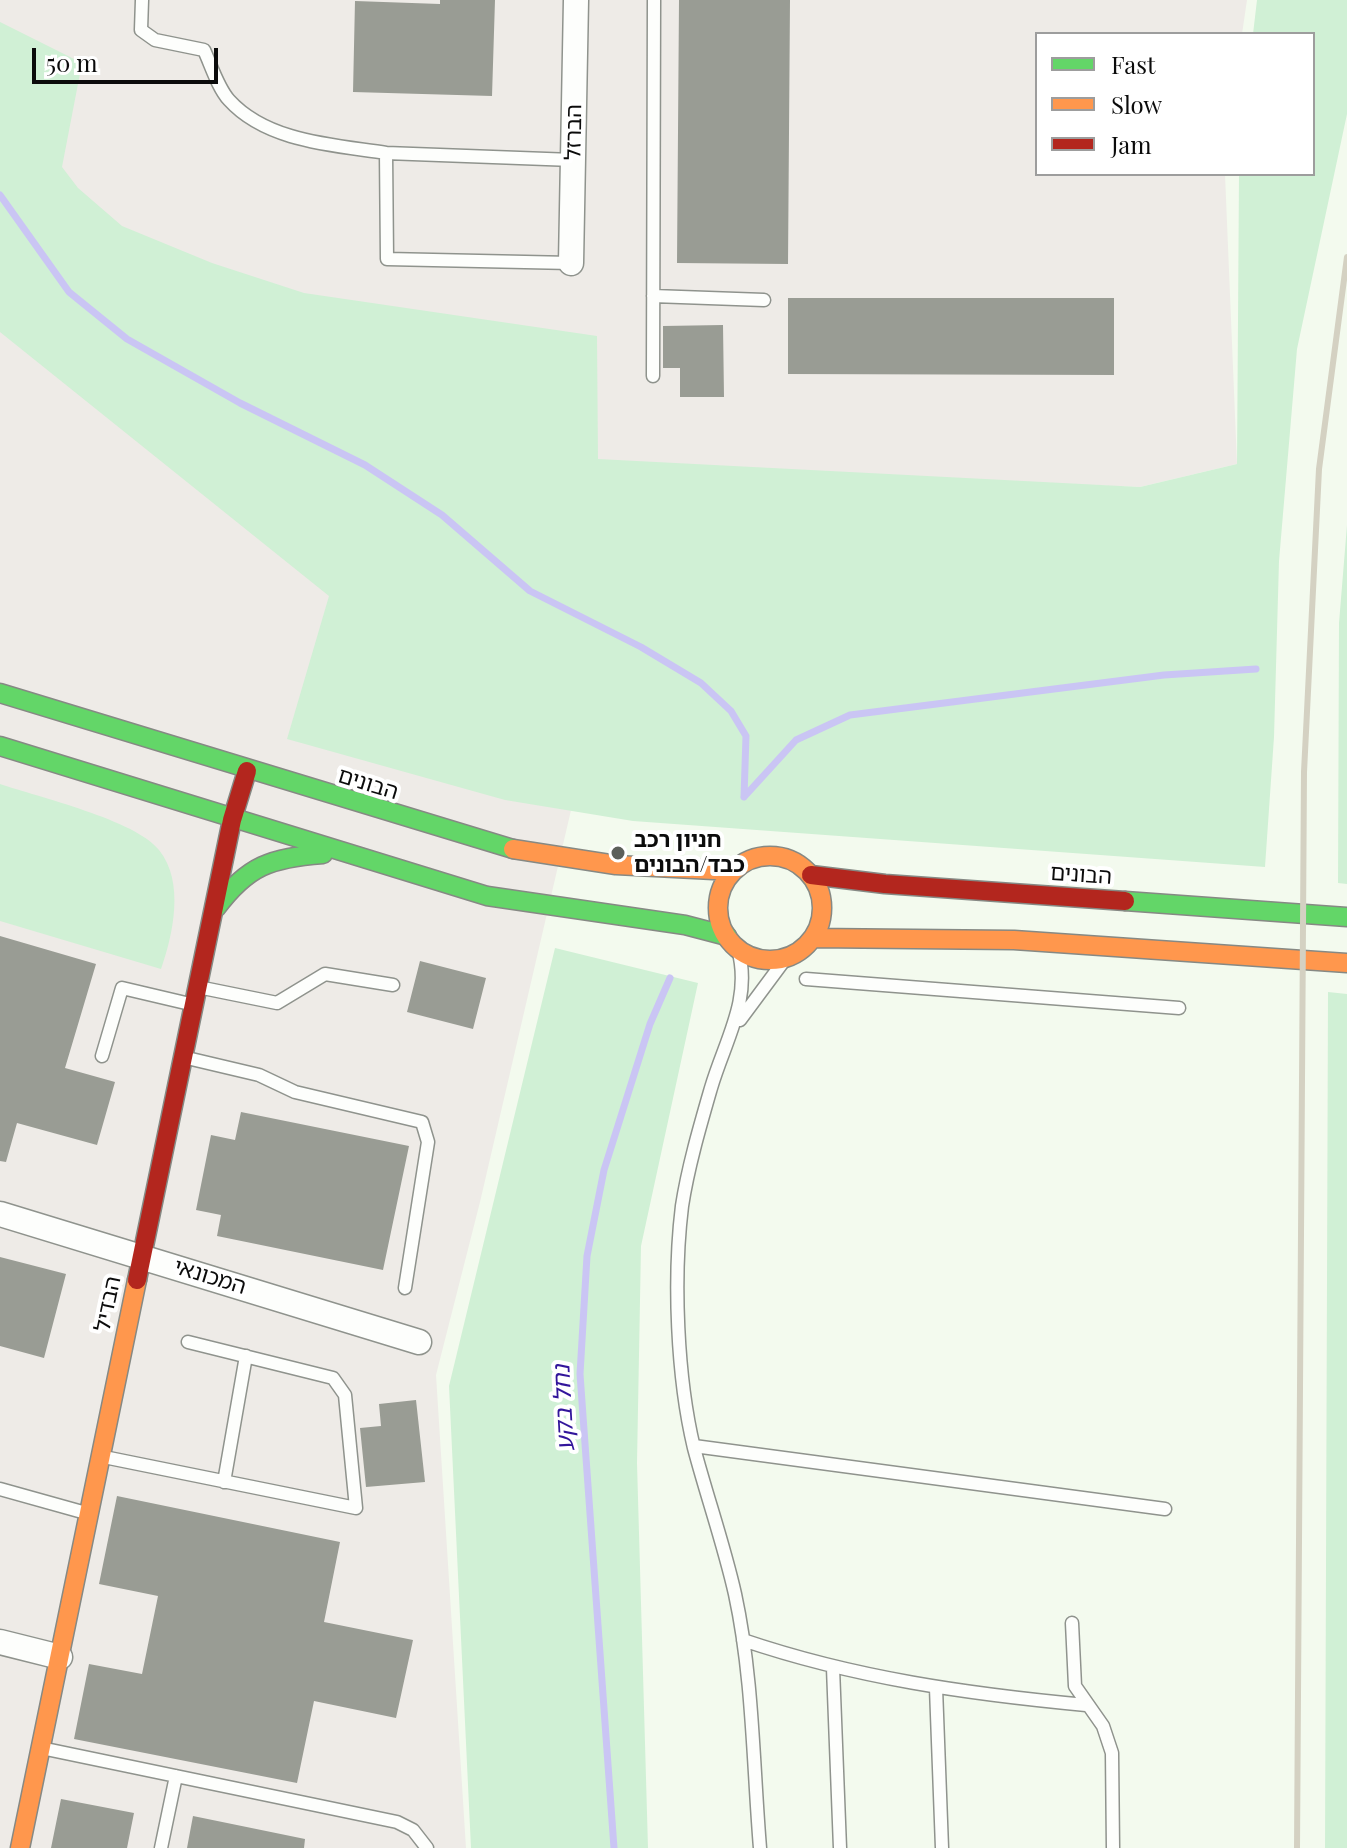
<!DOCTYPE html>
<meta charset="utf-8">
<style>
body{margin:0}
#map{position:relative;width:1347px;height:1848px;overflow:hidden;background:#f3faee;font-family:"Playfair Display",serif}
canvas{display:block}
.legend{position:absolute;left:1035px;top:32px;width:280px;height:144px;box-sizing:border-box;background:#fff;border:2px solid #9d9d9d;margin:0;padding:10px 14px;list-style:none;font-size:24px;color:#0b0b0b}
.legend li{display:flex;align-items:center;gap:16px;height:40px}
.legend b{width:40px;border:2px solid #9d9d9d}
.scale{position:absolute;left:32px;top:48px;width:186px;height:36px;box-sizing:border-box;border:4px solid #0b0b0b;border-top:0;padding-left:10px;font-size:24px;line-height:28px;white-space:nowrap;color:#0b0b0b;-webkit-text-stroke:6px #fff;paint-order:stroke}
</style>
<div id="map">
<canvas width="1347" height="1848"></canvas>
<ul class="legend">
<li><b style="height:10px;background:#63d668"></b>Fast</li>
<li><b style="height:10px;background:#ff974d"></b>Slow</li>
<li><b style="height:10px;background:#b3261e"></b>Jam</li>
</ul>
<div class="scale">50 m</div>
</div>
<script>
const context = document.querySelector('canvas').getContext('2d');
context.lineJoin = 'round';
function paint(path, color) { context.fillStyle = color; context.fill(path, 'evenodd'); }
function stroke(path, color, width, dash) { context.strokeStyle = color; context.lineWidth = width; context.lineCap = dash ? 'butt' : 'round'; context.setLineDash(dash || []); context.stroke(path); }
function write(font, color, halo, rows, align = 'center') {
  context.font = font + ' "Playfair Display","Noto Sans Hebrew",serif'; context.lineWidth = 8; context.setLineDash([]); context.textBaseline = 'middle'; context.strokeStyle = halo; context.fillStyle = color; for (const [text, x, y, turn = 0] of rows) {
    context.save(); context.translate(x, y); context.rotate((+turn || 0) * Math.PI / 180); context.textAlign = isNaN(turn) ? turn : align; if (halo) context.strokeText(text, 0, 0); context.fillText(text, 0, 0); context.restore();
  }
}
const industrial = new Path2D(`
 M0,0h1247l-5,34h-205v140h188l12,290 -97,23 -490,-17 -170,732 -44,173 30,473h-466z`);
const green = new Path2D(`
 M1257,0h90v114l-50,235 -18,212 -5,176 -9,130 -632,-46 -128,-21 -218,-61 42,-143 -329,-264v-310l82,41 -20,104 16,21 44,38 90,37 92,30 293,43 1,123 542,28 97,-23 2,-290h74v-140h-60z
 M1347,525v359l-9,-1 1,-260z
 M0,784c38,13 136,36 159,66 26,32 14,85 2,119l-161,-48z
 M555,948l143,35 -57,263 -4,217 11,385h-177l-22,-462z
 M1328,992l19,2v854h-22z`);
const stream = new Path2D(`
 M0,195l69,97 58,47 113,64 125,62 77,50 88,76 111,56 60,36 30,28 15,25 -2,61
 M744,797l52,-57 54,-25 314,-40 92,-6
 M614,1848l-34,-474 7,-118 17,-86 46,-146 20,-46`);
const building = new Path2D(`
 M440,0h55l-3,96 -139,-4 2,-91 85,3z
 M679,0h111l-2,264 -111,-1z
 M788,298h326v77l-326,-1z
 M723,325l1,72h-44v-29h-17v-42z
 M0,936l96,28 -31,104 50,14 -18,63 -80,-22 -11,39 -6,-1z
 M420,961l66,17 -13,51 -66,-17z
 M241,1112l168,34 -26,124 -166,-34 4,-21 -25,-5 15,-75 24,5z
 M0,1257l66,17 -22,84 -44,-12z
 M416,1400l9,82 -59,5 -6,-59 21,-2 -2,-22z
 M117,1496l223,46 -16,80 89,18 -17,78 -82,-17 -17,82 -223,-44 15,-75 53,10 16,-78 -59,-12z
 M61,1799l73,14 -7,35h-76z
 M193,1816l112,23 -1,9h-117z`);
const lane = new Path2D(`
 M142,0l-1,30 14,10 49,10c7,15 14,38 25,50 38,42 105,45 157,53
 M571,263l-184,-4 -1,-106 187,7
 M653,296l111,4
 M653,376l1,-376
 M738,949c14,51 -13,91 -27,139 -11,38 -23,79 -29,118 -9,73 -5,171 12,242 13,49 30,97 41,146 18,83 18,170 25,254
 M806,979l373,29
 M198,987l79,16 48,-29 68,11
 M740,1020l46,-62
 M102,1056l20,-68 68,16
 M187,1058l72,17 36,17 127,30 6,20 -23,146
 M694,1446l471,63
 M104,1457l252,51 -11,-113 -12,-17 -145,-36
 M224,1482l22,-126
 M0,1489l86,24
 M1072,1623l3,63 28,40 9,27 1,95
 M743,1640c112,38 225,54 343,65
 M833,1668l7,180
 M936,1688l6,160
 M41,1748l356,74 16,8 14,18
 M161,1848l15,-72`);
const street = new Path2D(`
 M571,263l5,-263
 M0,1214l419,128
 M0,1642l60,15`);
const fast = new Path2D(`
 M0,693l513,156
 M0,746l487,150 198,29 42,11
 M1125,901l222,16
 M216,908c32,-43 55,-50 107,-54`);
const slow = new Path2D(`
 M513,849l103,16 117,6
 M718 908a52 52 0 1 1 104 0a52 52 0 1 1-104 0Z
 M813,938l201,2 333,23
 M20,1848l117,-568`);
const jam = new Path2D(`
 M811,875l74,9 240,17
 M137,1280l95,-460 15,-49`);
const rail = new Path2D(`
 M1297,1848l7,-1076 15,-303 28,-212`);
const markers = [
 [618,853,8,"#5c5f5a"]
];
const streetNames = [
 ["הברזל",574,132,-89],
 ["הבונים",368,784,17],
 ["הבונים",1081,875,4],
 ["המכונאי",210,1277,17],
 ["הבדיל",108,1304,-78]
];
const poiNames = [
 ["חניון רכב",634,840],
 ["כבד/הבונים",634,865]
];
const waterNames = [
 ["נחל בקע",564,1408,-93]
];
paint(industrial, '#eeebe7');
paint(green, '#d0f0d5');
stroke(stream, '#cac5f4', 7);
paint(building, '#999c94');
stroke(lane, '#8f938d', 15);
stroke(street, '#8f938d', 27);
stroke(fast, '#868984', 21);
stroke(slow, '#868984', 21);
stroke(jam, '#868984', 21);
stroke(lane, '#fdfefc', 12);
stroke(street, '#fdfefc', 24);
stroke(fast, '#63d668', 18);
stroke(slow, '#ff974d', 18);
stroke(jam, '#b3261e', 18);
stroke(rail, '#d4d1c2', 6);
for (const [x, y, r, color] of markers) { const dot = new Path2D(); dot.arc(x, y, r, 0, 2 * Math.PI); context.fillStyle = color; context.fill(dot); stroke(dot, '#fff', 3); }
write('22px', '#0b0b0b', '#fff', streetNames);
write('bold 22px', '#0b0b0b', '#fff', poiNames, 'left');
write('italic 24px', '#32159b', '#fff', waterNames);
</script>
